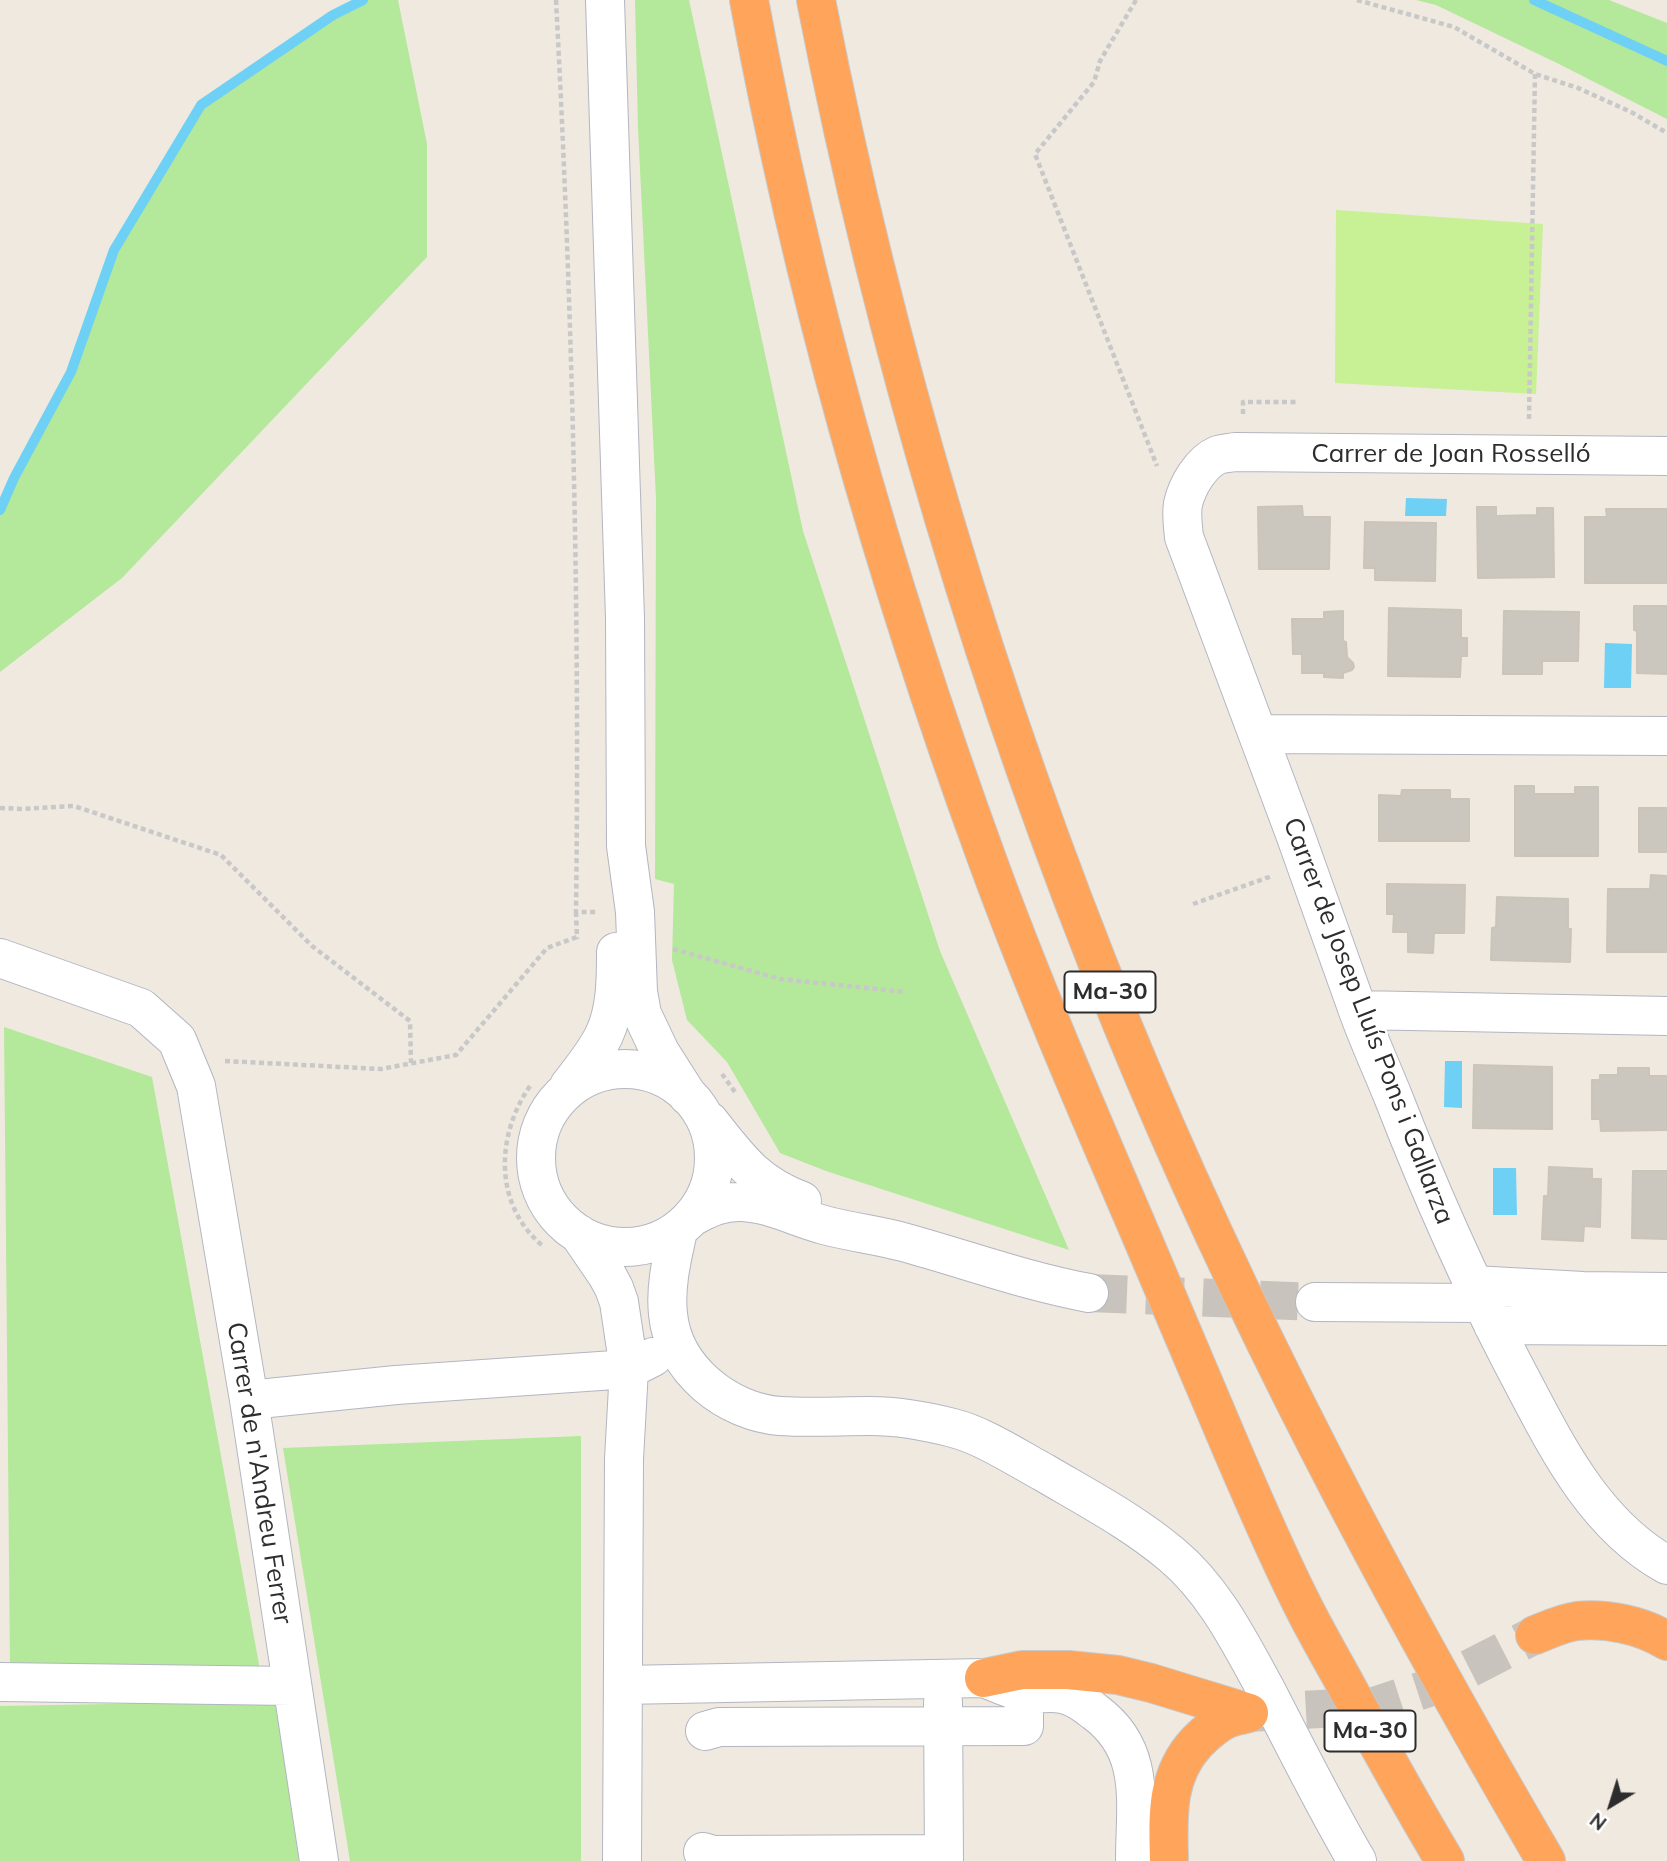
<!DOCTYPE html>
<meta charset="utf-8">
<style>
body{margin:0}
#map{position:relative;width:1667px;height:1861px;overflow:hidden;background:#efe9e0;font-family:Mulish,sans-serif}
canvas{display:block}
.north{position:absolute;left:1576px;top:1770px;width:70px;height:70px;-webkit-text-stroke:5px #fff;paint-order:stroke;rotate:218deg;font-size:19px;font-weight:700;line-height:28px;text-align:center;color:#2d2d2d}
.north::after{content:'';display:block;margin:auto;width:24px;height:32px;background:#2d2d2d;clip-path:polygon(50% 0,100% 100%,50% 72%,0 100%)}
</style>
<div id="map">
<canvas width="1667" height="1861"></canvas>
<div class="north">N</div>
</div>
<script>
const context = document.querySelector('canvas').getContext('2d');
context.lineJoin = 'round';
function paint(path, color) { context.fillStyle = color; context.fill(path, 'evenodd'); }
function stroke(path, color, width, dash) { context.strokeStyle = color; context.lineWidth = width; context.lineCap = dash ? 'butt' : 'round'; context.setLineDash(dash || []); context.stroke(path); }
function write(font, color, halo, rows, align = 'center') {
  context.font = font + ' Mulish,sans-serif'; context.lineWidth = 5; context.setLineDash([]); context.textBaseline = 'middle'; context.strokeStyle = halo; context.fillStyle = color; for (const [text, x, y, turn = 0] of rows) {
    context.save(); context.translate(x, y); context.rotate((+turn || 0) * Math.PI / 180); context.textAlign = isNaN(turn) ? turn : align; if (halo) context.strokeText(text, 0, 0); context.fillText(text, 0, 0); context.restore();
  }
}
const green = new Path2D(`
 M363,0h35l29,144v113l-305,321 -122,94v-162l14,-32 57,-106 43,-122 87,-145 132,-90z
 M635,0h54l114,531 137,420 129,299 -243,-79 -46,-18 -53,-91 -40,-42 -15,-60 2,-76 -19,-5 1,-381 -18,-370z
 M1416,0h193l58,23v96l-108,-55 -123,-59z
 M4,1027l148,50 108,593 -250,-3z
 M581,1436v425h-231l-67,-413z
 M276,1701l23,160h-299v-155z`);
const pitch = new Path2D(`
 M1336,210l207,14 -7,170 -201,-11z`);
const water = new Path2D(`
 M1406,498l41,1 -1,17h-41z
 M1605,643l27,1 -1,44h-27z
 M1445,1061h17v47l-18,-1z
 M1493,1168h23l1,47h-24z`);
const stream = new Path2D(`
 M1534,0l133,61
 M0,510l14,-32 57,-106 43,-122 87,-145 132,-90 30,-15`);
const building = new Path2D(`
 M1302,506l1,11h27l-1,52h-70l-1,-62z
 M1477,507h19v9l41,-1v-7h16l1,69 -76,1z
 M1606,509h61v74h-82v-66h22z
 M1365,522l71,1 -1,58 -60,-1v-12h-11z
 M1634,606h33v68l-30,-1v-42l-3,-1z
 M1389,608l72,2v28h6v18h-6l-1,21 -72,-1z
 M1343,611v30l3,1 1,15 6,6 1,4 -2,3 -9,3v5l-19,-1v-4h-22v-19h-9l-1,-35h32v-7z
 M1504,611l75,1 -1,49h-36v13h-39z
 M1515,786h19v8h41v-7h23v69h-83z
 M1402,790h48v9h19v42h-90v-46l22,1z
 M1639,808h28v44h-28z
 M1651,875l16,1v76h-60l1,-63h42z
 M1387,884l78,1 -1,48h-30l-1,20 -25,-1v-20h-15l1,-18h-7z
 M1497,897l71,2v30h3l-1,33 -79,-2 1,-32 4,-1z
 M1474,1065l78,2v62l-79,-1z
 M1618,1068h31v8h18v54l-66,1 -1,-12h-8v-39h8v-5h18z
 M1549,1167l43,2v10h9l-1,48 -16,-1 -1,15 -41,-2 2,-43h4z
 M1633,1171h34v68l-35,-1z`);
const minorTunnel = new Path2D(`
 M1089,1293l226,9`);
const highwayTunnel = new Path2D(`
 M1249,1713l125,-7 61,-20 100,-51`);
const path = new Path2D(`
 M556,0c16,304 24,608 20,912h21
 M1136,0l-36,61 -6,21 -59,72 122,312
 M1357,0l97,27 81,47 43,14 53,24 36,21
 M1243,414v-12h54
 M1529,419l6,-345
 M0,808l23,1 51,-3 147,49 91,91 98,75 1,42
 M1193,904l79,-28
 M576,912l1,27
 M673,949l107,30 125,13
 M225,1061l156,8 75,-14 91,-107 30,-11
 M722,1074l13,18
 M530,1086c-34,49 -37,119 13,160`);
const minor = new Path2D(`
 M605,0l20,618 1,228 9,66 3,80 4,22 18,38 28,44
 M1667,456l-432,-4c-5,1 -12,1 -17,3 -17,7 -31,31 -35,49 -2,11 0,22 1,33 38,99 75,198 111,297 21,58 41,116 62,174 11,31 25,61 37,91 35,90 74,178 118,263 40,75 78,160 155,203
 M1259,734l408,2
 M0,958l141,50 36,32 19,46 53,314 70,461
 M1358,1010l309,6
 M536 1158a89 89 0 1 1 178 0a89 89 0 1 1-178 0Z
 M569,1086c12,-16 26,-32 35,-51 12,-25 12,-56 12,-83
 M709,1121c30,38 46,62 93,80
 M692,1217c16,-9 31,-16 50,-15 28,1 55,16 82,23 26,7 53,10 79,17 62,17 122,39 186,51
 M678,1231c-6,27 -13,55 -10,83 5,55 59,98 112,102 30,2 60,0 90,0 28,0 56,5 83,12 29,7 64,30 90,44 44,26 90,50 129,83 42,35 67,86 93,133 30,58 59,117 92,173
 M579,1234l28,41 7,13 5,14 10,67 -5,90 -2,402
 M1473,1285l110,6 84,1
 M1315,1302l166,1
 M1493,1325l174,1
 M249,1400l147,-15 233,-16 24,-12
 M0,1682l292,4
 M623,1685l361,-7c13,5 27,12 41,15 12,2 25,-2 37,1 13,2 24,11 33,18 52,38 40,92 40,149
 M943,1702l1,159
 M705,1731l14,-4 305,-1v-33
 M703,1852l10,3 231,-1`);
const highway = new Path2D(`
 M749,0c54,292 136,580 238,859 47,129 102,255 156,381 30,70 60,141 90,212 21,49 42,98 66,146 13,27 28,53 43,80 33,61 67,123 103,183
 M816,0c68,348 172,696 306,1024 119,290 266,567 424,837
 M1535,1635c13,-5 27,-12 42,-14 29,-3 65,4 90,20
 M984,1678l38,-8h46l50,5 33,8 98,30
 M1169,1861c-1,-44 -4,-85 28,-119 9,-9 19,-18 30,-23 7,-3 15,-4 22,-6`);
const shields = [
 [1110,992,91],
 [1370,1731,91]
];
const shieldNames = [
 ["Ma-30",1110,992],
 ["Ma-30",1370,1731]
];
const streetNames = [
 ["Carrer de Joan Rosselló",1451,454],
 ["Carrer de Josep Lluís Pons i Gallarza",1368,1021,69],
 ["Carrer de n'Andreu Ferrer",259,1473,81]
];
paint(green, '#b4e89a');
paint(pitch, '#c8f095');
paint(water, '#6ed0f5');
stroke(stream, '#6ed0f5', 10);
paint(building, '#cbc7be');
stroke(building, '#cbc5b9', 2);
stroke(minorTunnel, '#c8c3bc', 38, [38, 19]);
stroke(highwayTunnel, '#c8c3bc', 38, [38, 19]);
stroke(minor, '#b3b6c1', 40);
stroke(highway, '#c8c8c8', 40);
stroke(path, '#c8c8c8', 4.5, [5, 3.5]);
stroke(minor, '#fff', 38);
stroke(highway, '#ffa45b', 38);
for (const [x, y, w] of shields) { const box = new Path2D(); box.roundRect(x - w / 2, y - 20.5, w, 41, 5); context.fillStyle = '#fff'; context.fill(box); stroke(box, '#2d2d2d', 2); }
write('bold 24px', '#2d2d2d', null, shieldNames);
write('26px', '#2d2d2d', '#fff', streetNames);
</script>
